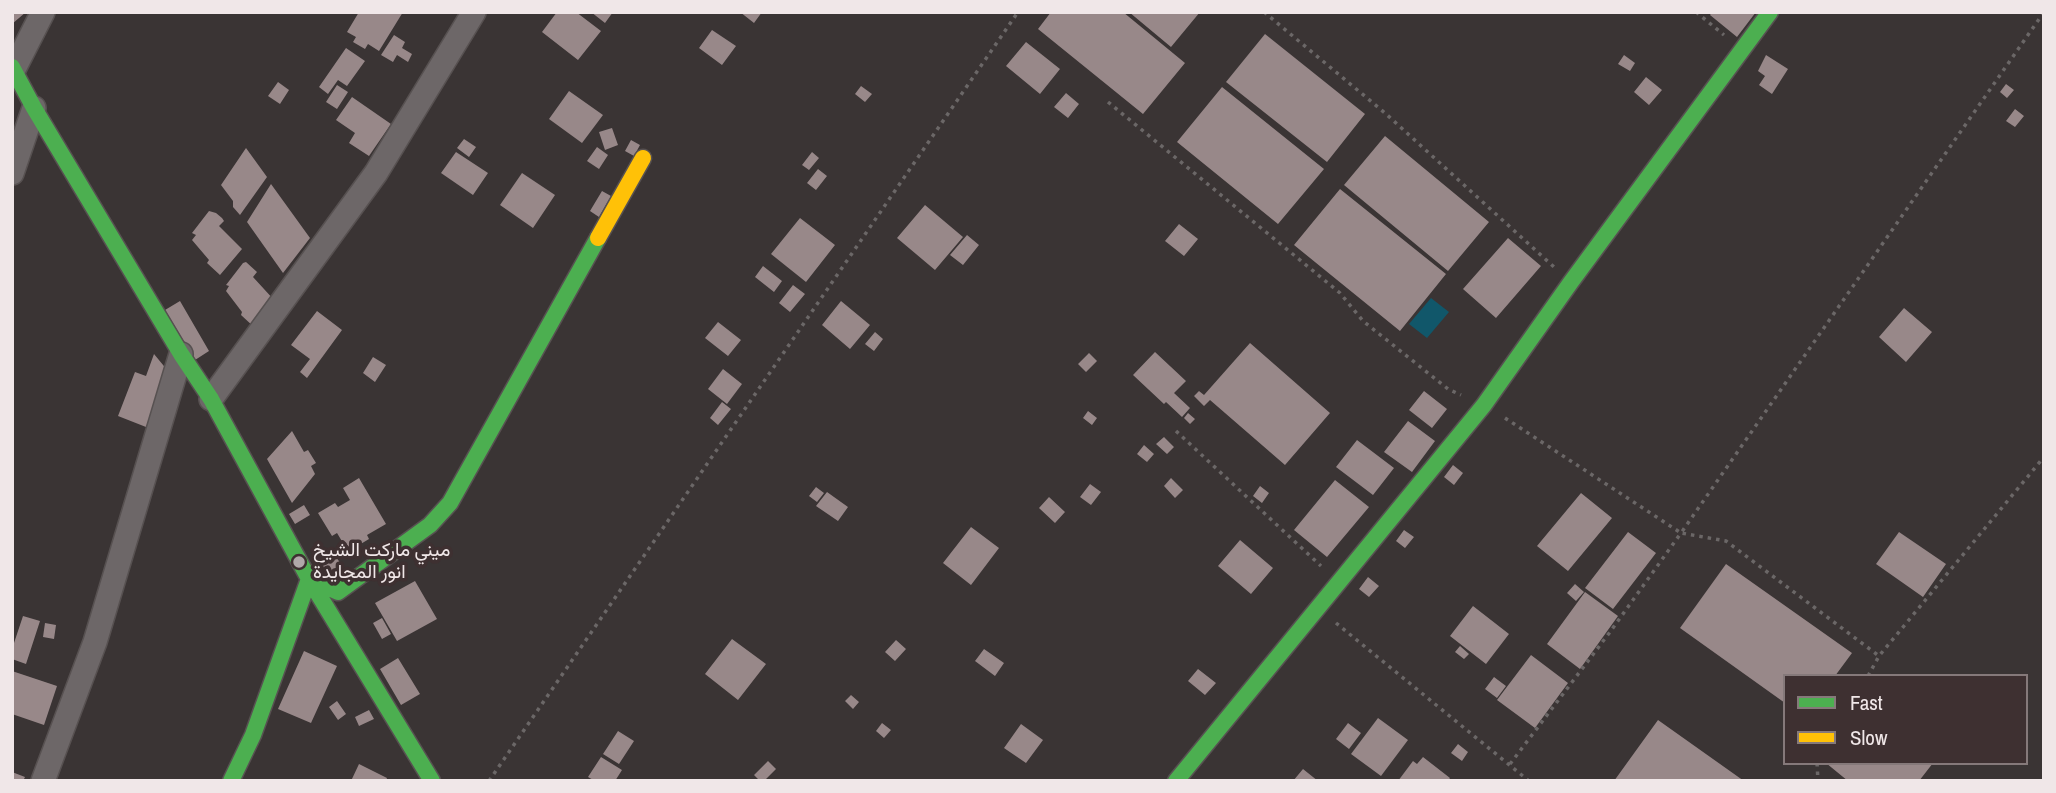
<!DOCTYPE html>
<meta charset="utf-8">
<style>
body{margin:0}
#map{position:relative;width:2056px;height:793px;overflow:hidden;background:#3a3434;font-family:"Archivo Narrow",sans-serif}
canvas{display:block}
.frame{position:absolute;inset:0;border:14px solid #f0e7e8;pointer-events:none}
.legend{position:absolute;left:1783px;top:674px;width:245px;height:91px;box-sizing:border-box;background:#3e3031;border:2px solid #85797a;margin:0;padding:9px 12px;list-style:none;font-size:21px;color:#f0e7e8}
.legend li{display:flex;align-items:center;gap:14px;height:35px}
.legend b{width:35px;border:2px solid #85797a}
</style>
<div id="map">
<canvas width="2056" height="793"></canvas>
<div class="frame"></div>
<ul class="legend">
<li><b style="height:9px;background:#4caf50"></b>Fast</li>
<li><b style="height:9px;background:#ffc107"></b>Slow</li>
</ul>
</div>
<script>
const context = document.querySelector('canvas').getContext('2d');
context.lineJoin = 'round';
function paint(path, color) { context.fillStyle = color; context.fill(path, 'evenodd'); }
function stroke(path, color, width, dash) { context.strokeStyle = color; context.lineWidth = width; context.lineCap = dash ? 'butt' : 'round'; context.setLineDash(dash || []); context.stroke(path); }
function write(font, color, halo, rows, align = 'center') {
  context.font = font + ' "Archivo Narrow",Vazirmatn,sans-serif'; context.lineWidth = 7; context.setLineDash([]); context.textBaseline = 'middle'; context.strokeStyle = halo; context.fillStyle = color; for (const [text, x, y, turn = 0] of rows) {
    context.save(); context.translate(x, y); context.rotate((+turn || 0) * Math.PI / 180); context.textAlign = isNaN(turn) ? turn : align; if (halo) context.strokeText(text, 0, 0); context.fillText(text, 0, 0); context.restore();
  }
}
const water = new Path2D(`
 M1431,298l18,14 -22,26 -18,-14z`);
const building = new Path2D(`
 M12,12h14l-14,12z
 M359,12h44l-24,39 -11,-7 -3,5 -12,-7 3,-5 -9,-5z
 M557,12h19l25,19 -23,29 -36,-28z
 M591,12h22l-8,11z
 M740,12h22l-8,11z
 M1051,12h72l62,51 -42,51 -105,-85z
 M1129,12h71l-29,35z
 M1712,12h44l-19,25 -27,-22z
 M712,30l24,16 -14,19 -23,-17z
 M1265,34l100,80 -38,48 -101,-80z
 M394,35l11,7 -3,6 10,6 -4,8 -11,-7 -4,7 -12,-7z
 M1026,42l34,27 -20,25 -34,-28z
 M346,48l19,13 -18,25 -9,-6 -10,14 -9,-7z
 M1624,55l11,8 -5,8 -12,-7z
 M1766,55l22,14 -16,25 -13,-9 6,-9 -7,-5z
 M1646,77l16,13 -13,15 -15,-13z
 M278,82l11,8 -9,14 -12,-8z
 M2006,84l8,6 -7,8 -7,-6z
 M337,85l11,7 -11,17 -11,-7z
 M861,86l11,8 -7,8 -10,-8z
 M1222,87l102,82 -46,55 -101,-82z
 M569,91l34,24 -21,28 -33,-24z
 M1066,93l13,11 -11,14 -14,-11z
 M352,97l39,27 -22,32 -20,-13 6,-10 -19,-13z
 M2015,109l9,7 -9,11 -9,-6z
 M612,128l6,17 -13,5 -6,-18z
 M1385,136l104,86 -41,49 -104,-86z
 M464,139l12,8 -7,10 -12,-9z
 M631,140l9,5 -6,11 -9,-5z
 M597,147l11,8 -9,14 -12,-8z
 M246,148l21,29 -27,38 -7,-8v-6l-12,-16z
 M456,152l32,21 -15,22 -32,-22z
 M812,152l7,6 -10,12 -7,-5z
 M818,169l9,7 -11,14 -9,-7z
 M522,173l33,22 -22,33 -33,-23z
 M271,184l39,54 -27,35 -36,-51z
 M1340,189l106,85 -46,57 -106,-86z
 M602,191l9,5 -12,21 -9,-6z
 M925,205l38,32 -28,33 -38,-32z
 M209,211l7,2 6,5 2,3 -5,5 23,23 -22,26 -13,-12 2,-3 -17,-20 4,-5 -4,-2z
 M800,218l35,27 -29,37 -35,-28z
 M1179,224l19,15 -14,17 -19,-15z
 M967,235l12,10 -16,20 -13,-10z
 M1508,238l33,28 -45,52 -33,-29z
 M246,262l11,10 -4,5 22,24 -21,26 -13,-12 1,-3 -16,-21 3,-5 -3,-1 17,-22z
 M763,266l19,15 -8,11 -19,-15z
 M793,285l12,9 -15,18 -11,-9z
 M180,301l29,50 -14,9 -30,-50z
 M841,301l29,24 -20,24 -28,-24z
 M1904,308l28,24 -26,30 -27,-25z
 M317,311l25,19 -35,48 -7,-6 10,-13 -19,-14z
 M718,322l23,18 -13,16 -23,-18z
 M875,332l8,7 -9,12 -9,-7z
 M1250,343l80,70 -45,52 -75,-65 -6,6 -10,-10 5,-5 5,4z
 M1155,352l31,29 -12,12 16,15 -8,9 -16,-15 -2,2 -31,-29z
 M1089,353l8,8 -11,11 -8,-8z
 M154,354l14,17 -22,56 -28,-11 17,-44 11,4z
 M373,357l13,8 -11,17 -12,-9z
 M723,369l19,15 -15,20 -19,-15z
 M1424,391l23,18 -15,19 -23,-18z
 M722,402l9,7 -13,16 -8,-7z
 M1088,411l9,7 -5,7 -9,-7z
 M1188,413l7,6 -5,5 -6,-6z
 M1408,421l27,20 -23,31 -28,-20z
 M292,431l12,21 4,-2 8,13 -5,3 4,8 -23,29 -25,-44z
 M1164,437l10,10 -7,7 -11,-10z
 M1357,440l37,28 -21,27 -37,-28z
 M1144,445l10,9 -7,8 -10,-8z
 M1453,465l10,8 -9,12 -10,-8z
 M359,478l27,46 -19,11 2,4 -10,6 -2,-4 -11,7 -9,-15 -5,3 -14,-23 17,-10 3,4 12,-7 -7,-12z
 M1171,478l12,12 -8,8 -11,-12z
 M1335,480l34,27 -42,50 -33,-27z
 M1090,484l11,8 -10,13 -11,-8z
 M1260,486l9,7 -7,10 -9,-7z
 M816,487l8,6 -7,9 -8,-6z
 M827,492l21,15 -10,14 -22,-15z
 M1581,493l31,25 -44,53 -31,-25z
 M1049,497l16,15 -10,11 -16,-15z
 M304,505l6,10 -15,9 -6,-10z
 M971,527l28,21 -28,37 -28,-22z
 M1404,530l10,7 -9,11 -9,-7z
 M1628,532l28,21 -43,56 -28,-21z
 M1899,532l47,32 -23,33 -47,-33z
 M1240,540l33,28 -22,26 -33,-28z
 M333,551l14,24 -14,9 -15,-24z
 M1726,564l126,89 -17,23h-50v27l-105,-75z
 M1368,577l11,9 -10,11 -10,-8z
 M415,581l22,38 -40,22 -22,-38z
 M1575,584l9,8 -8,9 -9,-8z
 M1585,592l33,24 -38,53 -33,-25z
 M1473,606l36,28 -23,30 -36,-28z
 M23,616l17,5 -14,43 -14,-5v-10z
 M382,618l9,16 -9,5 -9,-16z
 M45,623l11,2 -2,14 -11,-2z
 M732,639l34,25 -28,36 -33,-26z
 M896,640l10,9 -11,12 -10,-9z
 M1460,646l9,8 -5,5 -9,-7z
 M984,649l20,14 -9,13 -20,-15z
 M304,651l33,15 -26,57 -33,-14z
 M1531,655l37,28 -33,45 -38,-28z
 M398,658l22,36 -19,11 -21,-36z
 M1198,669l18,14 -11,12 -17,-14z
 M12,671l45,15 -13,39 -32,-11z
 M1494,677l12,9 -9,12 -12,-9z
 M851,695l8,7 -6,7 -8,-8z
 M337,701l9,13 -8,6 -9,-13z
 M369,710l5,9 -15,7 -4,-9z
 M1378,718l30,22 -27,36 -30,-22z
 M1658,720l86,61h-130z
 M882,723l9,7 -7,8 -8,-7z
 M1348,723l13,10 -12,16 -13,-10z
 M1021,724l22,16 -17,23 -22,-15z
 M618,731l16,10 -15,23 -16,-10z
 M1458,744l10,8 -6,9 -11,-8z
 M601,757l21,13 -7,11h-20l-7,-4z
 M1423,757l27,21 -2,3h-50l15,-20 4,3z
 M768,761l8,8 -12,12h-4l-6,-6z
 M1826,763h107l-14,18h-71z
 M359,764l28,14 -1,3h-35z
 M1303,769l15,12h-25z
 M12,772l13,5 -2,4h-11z`);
const path = new Path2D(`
 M1264,12l121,101 169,154
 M1696,12l28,23
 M1108,102l232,191 23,28 85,68 13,6
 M1505,418l176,115 363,-521
 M1176,431l145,135
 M1336,623l193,158
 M1868,676l11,-20 165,-199
 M1817,763l1,18
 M1510,764l100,-132 71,-99 45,8 153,115
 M489,781l529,-769`);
const street = new Path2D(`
 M14,69l29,-57
 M12,173l22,-65
 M211,399l165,-226 98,-161
 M43,781l52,-139 86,-288`);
const fast = new Path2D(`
 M12,67l22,41 147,246 30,45 98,180 123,202
 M231,781l22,-46 56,-156 29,13 92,-67 20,-22 148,-265
 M1176,781l308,-376 87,-123 199,-270`);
const slow = new Path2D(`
 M598,238l45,-80`);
const markers = [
 [299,562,7,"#b0a8a9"]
];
const poiNames = [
 ["ميني ماركت الشيخ",313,551],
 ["انور المجايدة",313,573]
];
paint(water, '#11576a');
paint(building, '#988889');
stroke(street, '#575151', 26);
stroke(fast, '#575151', 19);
stroke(slow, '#575151', 19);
stroke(path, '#6b6767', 3.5, [3.5, 5]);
stroke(street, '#6d6768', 23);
stroke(fast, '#4caf50', 16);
stroke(slow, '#ffc107', 16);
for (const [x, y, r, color] of markers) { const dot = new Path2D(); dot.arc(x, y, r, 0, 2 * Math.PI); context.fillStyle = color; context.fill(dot); stroke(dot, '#3e3031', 2.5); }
write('19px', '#f0e7e8', '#3e3031', poiNames, 'left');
</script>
